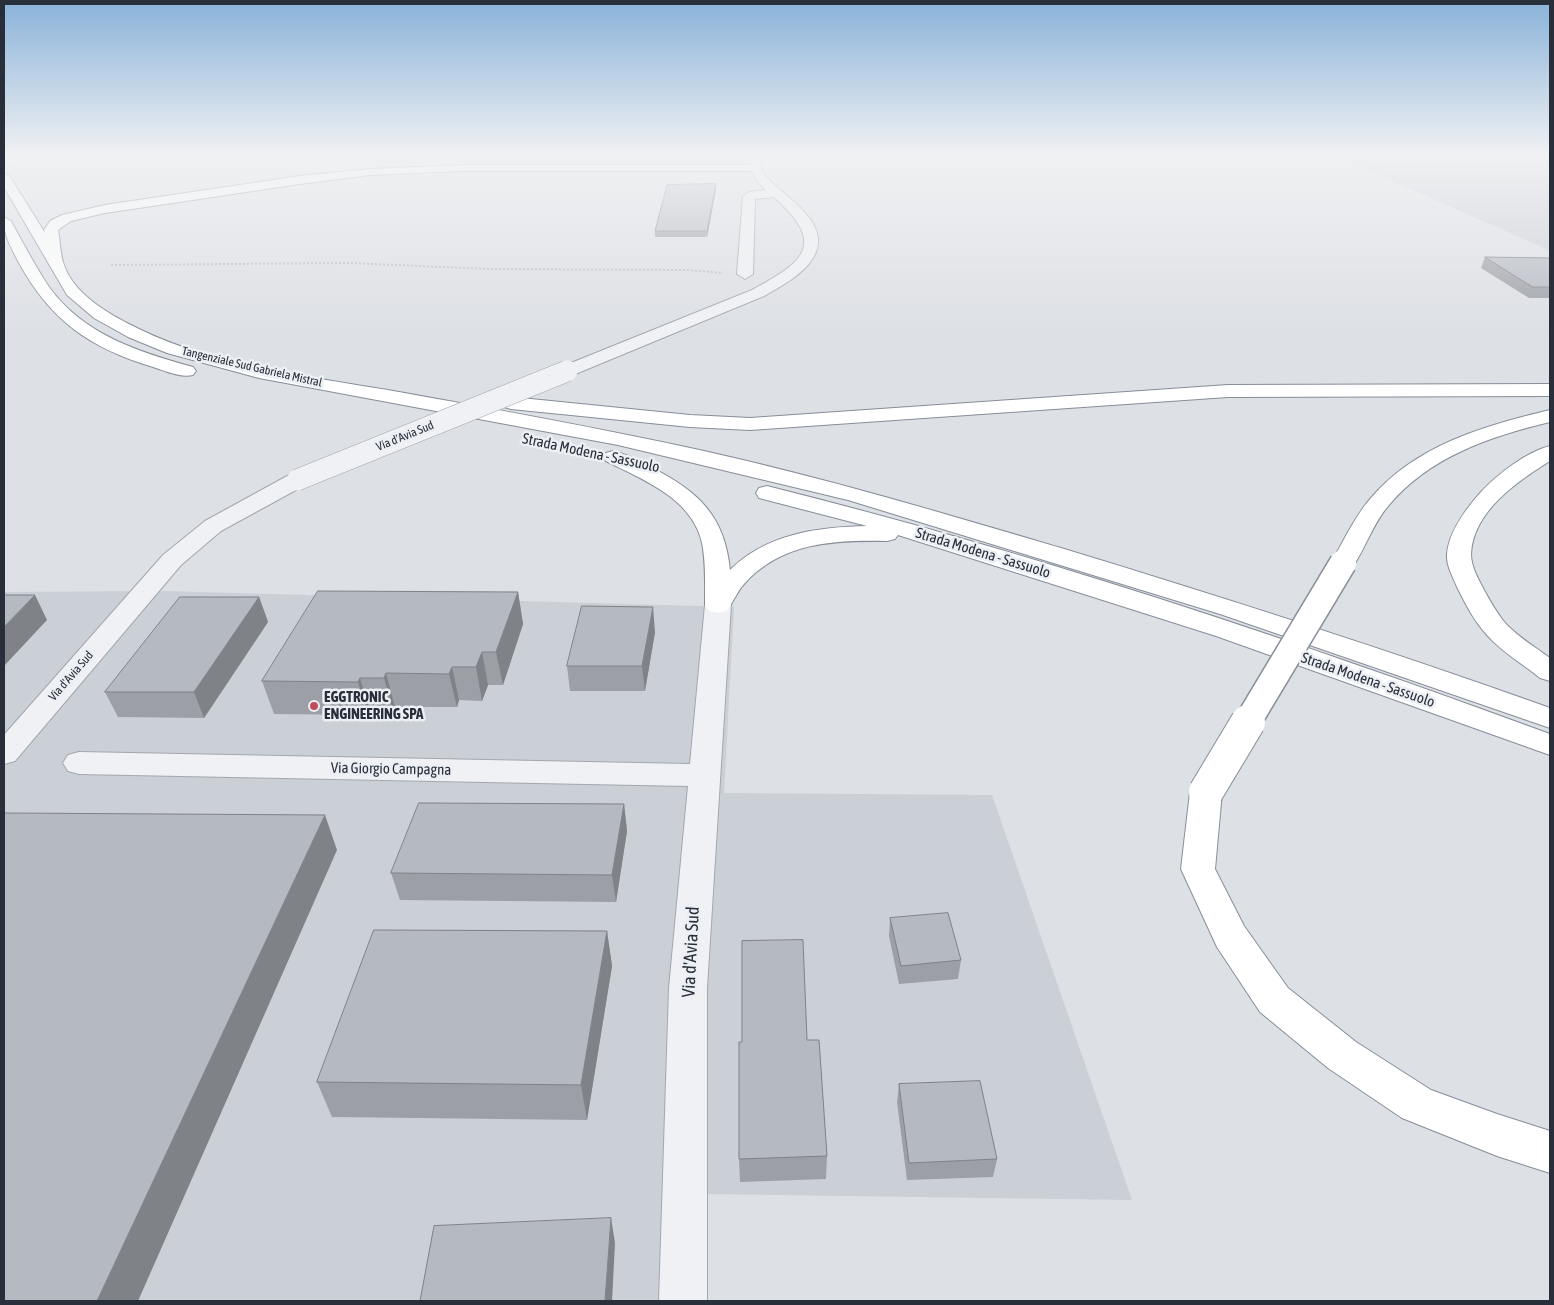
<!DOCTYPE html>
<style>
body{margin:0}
#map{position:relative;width:1554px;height:1305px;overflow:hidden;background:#dde0e5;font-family:"Asap Condensed",sans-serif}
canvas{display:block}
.frame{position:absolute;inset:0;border:5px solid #282e3a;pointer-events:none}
</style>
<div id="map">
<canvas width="1554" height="1305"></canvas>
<div class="frame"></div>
</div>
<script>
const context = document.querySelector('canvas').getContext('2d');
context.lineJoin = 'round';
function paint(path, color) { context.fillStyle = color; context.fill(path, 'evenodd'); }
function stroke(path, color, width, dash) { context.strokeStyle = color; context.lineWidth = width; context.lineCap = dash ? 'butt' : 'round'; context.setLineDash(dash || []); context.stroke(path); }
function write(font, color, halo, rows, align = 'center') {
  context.font = font + ' "Asap Condensed",sans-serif'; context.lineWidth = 5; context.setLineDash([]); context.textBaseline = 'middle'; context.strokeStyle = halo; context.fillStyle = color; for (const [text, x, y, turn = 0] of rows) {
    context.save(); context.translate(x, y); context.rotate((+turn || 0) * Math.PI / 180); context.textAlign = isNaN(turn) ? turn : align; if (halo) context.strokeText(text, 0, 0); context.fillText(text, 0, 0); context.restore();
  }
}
const built = new Path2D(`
 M1328,153h222v98l-8,-4z
 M165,591l569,16 -10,186 268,2 140,405 -427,-6 1,107h-702v-709z`);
const path = new Path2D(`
 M111,265l239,-2 140,6 199,1 34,3`);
const minor = new Path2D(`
 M8,153h10l4,8 -2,2 -15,2v-4l5,-2z
 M751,153h10v15l2,6c14,14 30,25 43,40 34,39 -11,65 -42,82l-191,79h-12l-3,-4 3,-4 191,-77c54,-29 74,-46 22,-93l-19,2 -2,75 -8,5 -8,-5 6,-78 6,-4 17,-2c-12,-12 -18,-19 -15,-37z
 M297,473l8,2 3,5 -3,5 -84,46 -40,34 -166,196 -11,3v-29l159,-180 42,-34 84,-46z
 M718,597l9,2 4,6 -24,383v313h-48l10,-313 19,-202 -609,-12 -11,-3 -5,-8 5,-8 11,-3 611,12 15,-159 4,-6z`);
const highway = new Path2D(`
 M462,165h293l6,3 -6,3h-293l-92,4 -70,9 -195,29 -34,8 -13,9c2,10 2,22 5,32 9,32 47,53 76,67 76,37 166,47 249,61 106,19 211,38 316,61 121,27 238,62 357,97 164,50 327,102 489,160v20l-330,-114 -372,-114 -230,-55 -359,-67 -92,-25 -39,-16 -34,-19 -27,-23 -63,-108v-14l6,4 35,56 -1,-3 6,-9 12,-6 43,-10 195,-29 70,-7z
 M4,217l7,4c12,22 24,45 38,66 35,48 90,65 144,80l3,4 -3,4c-12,3 -28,-4 -40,-8 -63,-19 -102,-46 -134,-104 -8,-16 -16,-28 -15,-46z
 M1550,384v12l-322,1 -478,33 -60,-3 -179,-18 -7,-2 -3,-4 3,-4 7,-2 179,18 60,3 478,-33z
 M1550,410v12c-59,14 -121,35 -161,83 -16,18 -24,44 -37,63l-9,2 -9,-2 -3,-5c12,-21 24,-47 40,-65 45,-53 115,-73 179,-88z
 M1550,446v15c-32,20 -77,50 -79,93 0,13 8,26 13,36 6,11 13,23 21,33 13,14 30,24 45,35v23l-10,-3c-17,-14 -38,-26 -53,-43 -13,-14 -22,-32 -30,-48 -4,-10 -11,-22 -10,-33 2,-23 19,-45 34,-62 17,-18 45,-40 69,-46z
 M613,451c14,3 27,10 39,17 46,23 73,48 78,102 36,-36 87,-43 137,-44l-108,-28 -3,-5 3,-5 8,-2c265,66 527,154 783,248v21l-334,-119 -318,-101 -3,4 -8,2c-53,-1 -105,1 -143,43 -7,8 -11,18 -17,27l-9,2 -9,-2 -4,-6c0,-20 1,-42 -3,-62 -10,-45 -59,-63 -96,-82l-4,-4 4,-4z
 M1206,781l11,3 5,8 -7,77 29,57 44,62 68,54 75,48 66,24 53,17v42l-53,-17 -95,-38 -74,-50 -68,-56 -43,-65 -36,-78 9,-77 5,-8z`);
const minorBridge = new Path2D(`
 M297,480l270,-109`);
const highwayBridgeFar1 = new Path2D(`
 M1247,723l96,-160`);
const highwayBridge = new Path2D(`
 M1206,792l42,-70`);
const wall = new Path2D(`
 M716,189l-9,48h-52v-6z
 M1485,257l65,1v40h-21l-48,-30z
 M518,592l5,32 -20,61h-15l-6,16 -23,-1 -2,7h-62l-2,4h-23l-2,4 -94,-1 -12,-33z
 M259,597l9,25 -64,96 -86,-1 -13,-25z
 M655,632l-10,59h-75l-3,-25z
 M624,804l3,27 -11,71 -216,-2 -9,-27z
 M890,918l71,42 -3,19 -59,5 -10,-48z
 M607,931l5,35 -25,154 -255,-3 -15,-35z
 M807,1040l20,116 -1,23 -86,3 -1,-23z
 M899,1084l98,75 -4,18 -86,3 -10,-78z`);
const shadedWall = new Path2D(`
 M716,184v5l-9,48v-6z
 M518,592l5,32 -20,61 -7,-33z
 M35,595l12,25 -43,46v-39z
 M259,597l9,25 -64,96 -10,-26z
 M653,607l2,25 -10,59 -3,-25z
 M482,652l6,33 -6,16 -6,-34z
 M452,667l7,33 -2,7 -8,-33z
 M386,673l9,34 -2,4 -9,-33z
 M360,678l10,33 -2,4 -10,-33z
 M624,804l3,27 -11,71 -4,-27z
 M325,815l12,35 -199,451h-41z
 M607,931l5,35 -25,154 -6,-35z
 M611,1218l4,25 -3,58h-7z`);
const building = new Path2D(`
 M716,184l-9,47h-52l12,-46z
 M1485,257l65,1v29h-17z
 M318,591l200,1 -22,60h-14l-6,15h-24l-3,7 -63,-1 -2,5h-24l-2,4 -96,-1z
 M4,595h31l-31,32z
 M180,597h79l-65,95h-89z
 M582,606l71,1 -11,59h-75z
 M419,803l205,1 -12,71 -221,-2z
 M4,813l321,2 -228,486h-93z
 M948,913l13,47 -60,6 -11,-48z
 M374,930l233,1 -26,154 -264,-3z
 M803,940l4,100h12l8,116 -88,3v-117h3v-101z
 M980,1081l17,78 -88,4 -10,-79z
 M611,1218l-6,83h-185l14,-75z`);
const markers = [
 [314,706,5,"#bf4d5e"]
];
const farStreetnames = [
 ["Tangenziale Sud Gabriela Mistral",252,367,13],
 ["Via d'Avia Sud",405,436,-22],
 ["Via d'Avia Sud",71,676,-49]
];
const streetNames = [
 ["Strada Modena - Sassuolo",591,453,12],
 ["Strada Modena - Sassuolo",983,553,17],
 ["Strada Modena - Sassuolo",1368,680,19],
 ["Via Giorgio Campagna",391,769,1]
];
const poiNames = [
 ["EGGTRONIC",324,697],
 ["ENGINEERING SPA",324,714]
];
const nearStreetnames = [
 ["Via d'Avia Sud",691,952,-87]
];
paint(built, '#cbcfd6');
stroke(minor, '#a3a7ae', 2);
stroke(highway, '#868e9a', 2);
stroke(path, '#bbbec4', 2, [2, 2]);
paint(minor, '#eff1f4');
paint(highway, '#fff');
stroke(minorBridge, '#a3a7ae', 22, []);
stroke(highwayBridgeFar1, '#868e9a', 29, []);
stroke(highwayBridge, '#868e9a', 36, []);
stroke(minorBridge, '#eff1f4', 21);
stroke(highwayBridgeFar1, '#fff', 26);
stroke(highwayBridge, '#fff', 34);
paint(wall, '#9c9fa6');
paint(shadedWall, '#7f8287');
paint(building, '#b5b9c1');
stroke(building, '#7f8287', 1);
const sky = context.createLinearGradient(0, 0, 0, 335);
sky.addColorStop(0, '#89b2d9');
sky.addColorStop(0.46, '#f0f1f3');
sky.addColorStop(1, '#f0f1f300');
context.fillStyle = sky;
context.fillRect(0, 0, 1554, 335);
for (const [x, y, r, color] of markers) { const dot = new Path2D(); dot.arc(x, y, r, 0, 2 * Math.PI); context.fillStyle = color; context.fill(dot); stroke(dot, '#eceff3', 2); }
write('12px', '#282e3a', '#eceff3', farStreetnames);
write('15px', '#282e3a', '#eceff3', streetNames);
write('bold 15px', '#282e3a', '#eceff3', poiNames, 'left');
write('18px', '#282e3a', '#eceff3', nearStreetnames);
</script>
